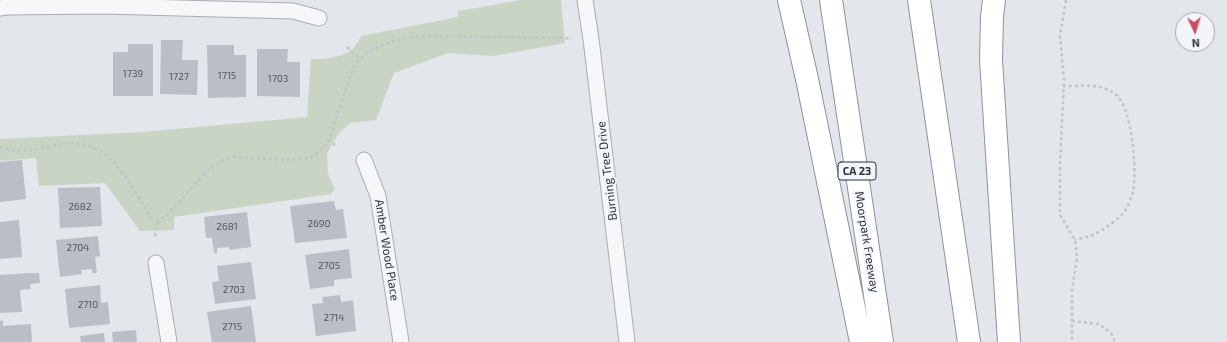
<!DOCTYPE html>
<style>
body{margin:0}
#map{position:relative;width:1227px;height:342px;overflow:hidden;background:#e3e6eb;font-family:"Exo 2",sans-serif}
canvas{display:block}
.north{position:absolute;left:1175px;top:12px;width:40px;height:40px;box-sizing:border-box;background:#f3f5f8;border:1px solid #a3a8af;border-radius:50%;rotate:176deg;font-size:11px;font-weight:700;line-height:16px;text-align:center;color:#2b3442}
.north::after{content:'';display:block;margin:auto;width:14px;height:18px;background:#c94e64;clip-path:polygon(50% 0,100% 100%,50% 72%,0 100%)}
</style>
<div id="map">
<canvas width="1227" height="342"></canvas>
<div class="north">N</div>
</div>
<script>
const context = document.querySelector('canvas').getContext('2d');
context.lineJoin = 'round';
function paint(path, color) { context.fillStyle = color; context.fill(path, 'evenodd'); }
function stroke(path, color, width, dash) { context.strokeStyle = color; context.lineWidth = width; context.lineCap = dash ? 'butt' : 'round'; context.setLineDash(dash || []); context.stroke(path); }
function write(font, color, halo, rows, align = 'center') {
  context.font = font + ' "Exo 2",sans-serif'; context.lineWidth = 4; context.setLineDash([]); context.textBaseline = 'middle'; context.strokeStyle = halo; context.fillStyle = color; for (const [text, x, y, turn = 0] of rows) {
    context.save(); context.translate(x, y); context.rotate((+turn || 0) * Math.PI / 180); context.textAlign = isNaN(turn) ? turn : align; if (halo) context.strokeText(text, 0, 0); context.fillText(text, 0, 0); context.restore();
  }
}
const green = new Path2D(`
 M521,0h40l4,43 -71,13 -46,-3 -54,20 -18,47 -26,3 -11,10 -12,20 1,21 7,15 -4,5 -157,23v13l-34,1 -35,-48 -66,3 -3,-28 -36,3v-22l143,-7 164,-15 4,-58c21,0 41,-1 50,-23l97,-19v-6z`);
const building = new Path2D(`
 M161,40h22l-1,20h16l-1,35 -37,-1z
 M128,44h25v52h-40v-44h15z
 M207,45h27v10h12v42l-38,1z
 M257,49h31l-1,13h13v35l-43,-1z
 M22,160l4,39 -26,3v-40z
 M100,187l2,39 -42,2 -2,-40z
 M334,201l2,9 7,-1 4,29 -52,5 -5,-37z
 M247,212l4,35 -21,3 -1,-3 -12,1v5h-3l-2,-15h-6l-2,-21z
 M19,220l3,37 -22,2v-37z
 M98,236l2,20 -5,1 2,16h-5v-4l-11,1 1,4 -22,3 -4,-37z
 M349,249l3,29 -18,2v6l-24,3 -5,-34z
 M251,262l5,37 -41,5 -3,-22 7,-1 -2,-15z
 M29,273h10l1,10 -10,1 1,5 -11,1 2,22 -22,1v-38z
 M100,285l1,18 7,-1 2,22 -41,4 -4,-39z
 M340,295l1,7 12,-2 3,31 -40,5 -4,-32 11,-1 -1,-6z
 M251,306l5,36h-44l-5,-30z
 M3,320v6l28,-2 1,18h-32v-21z
 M136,330l1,12h-24l-1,-10z
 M104,333l1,9h-24l-1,-6z`);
const path = new Path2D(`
 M1066,0l-6,36 4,44 -4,84v51l15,25 2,18 -5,32v52
 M347,47l13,12
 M1063,86c17,0 36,-3 51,7 19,12 23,79 19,99 -2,6 -5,15 -9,20 -3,5 -22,19 -29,22 -6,3 -14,4 -20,6
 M329,139l6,6
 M0,147c6,1 12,4 18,4 15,1 28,-5 42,-7 49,-8 69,38 90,73l9,3 8,-5 42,-46 13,-8 12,-4 53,3 14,-1 11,-2 11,-8 6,-10 22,-65 4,-9 12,-13 27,-11 14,-3 13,-2 151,2
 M155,236l4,-16
 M1072,321l27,3 12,9 4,9`);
const street = new Path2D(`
 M585,0l6,39 36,303
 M0,8l6,-1 97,-1 190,5 26,7
 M364,160l14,36 23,146
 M156,263l13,79`);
const highway = new Path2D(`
 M789,0l18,79 54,263
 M831,0l51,342
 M919,0l50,342
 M994,0l-2,17 -1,43 18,282`);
const numberNames = [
 ["1739",133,74],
 ["1715",227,76],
 ["1727",179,77],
 ["1703",278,79],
 ["2682",80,207],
 ["2690",319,224],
 ["2681",227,227],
 ["2704",78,248],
 ["2705",329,266],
 ["2703",234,290],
 ["2710",88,305],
 ["2714",334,318],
 ["2715",232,327]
];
const shields = [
 [857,171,38]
];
const shieldNames = [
 ["CA 23",857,171]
];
const streetNames = [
 ["Burning Tree Drive",607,171,-97],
 ["Moorpark Freeway",867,242,81],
 ["Amber Wood Place",387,250,81]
];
paint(green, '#c9d4c4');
paint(building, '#babfc7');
stroke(street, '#a8adb5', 17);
stroke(highway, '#8b94a1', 24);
stroke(path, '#c1c4c9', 2.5, [3, 3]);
stroke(street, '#f6f7f9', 15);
stroke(highway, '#fff', 22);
write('10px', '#4f5763', null, numberNames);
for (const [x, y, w] of shields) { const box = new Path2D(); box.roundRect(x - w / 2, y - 9, w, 18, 3); context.fillStyle = '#f3f5f8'; context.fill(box); stroke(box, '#2b3442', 1); }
write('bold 11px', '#2b3442', null, shieldNames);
write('12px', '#2b3442', '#f3f5f8', streetNames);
</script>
